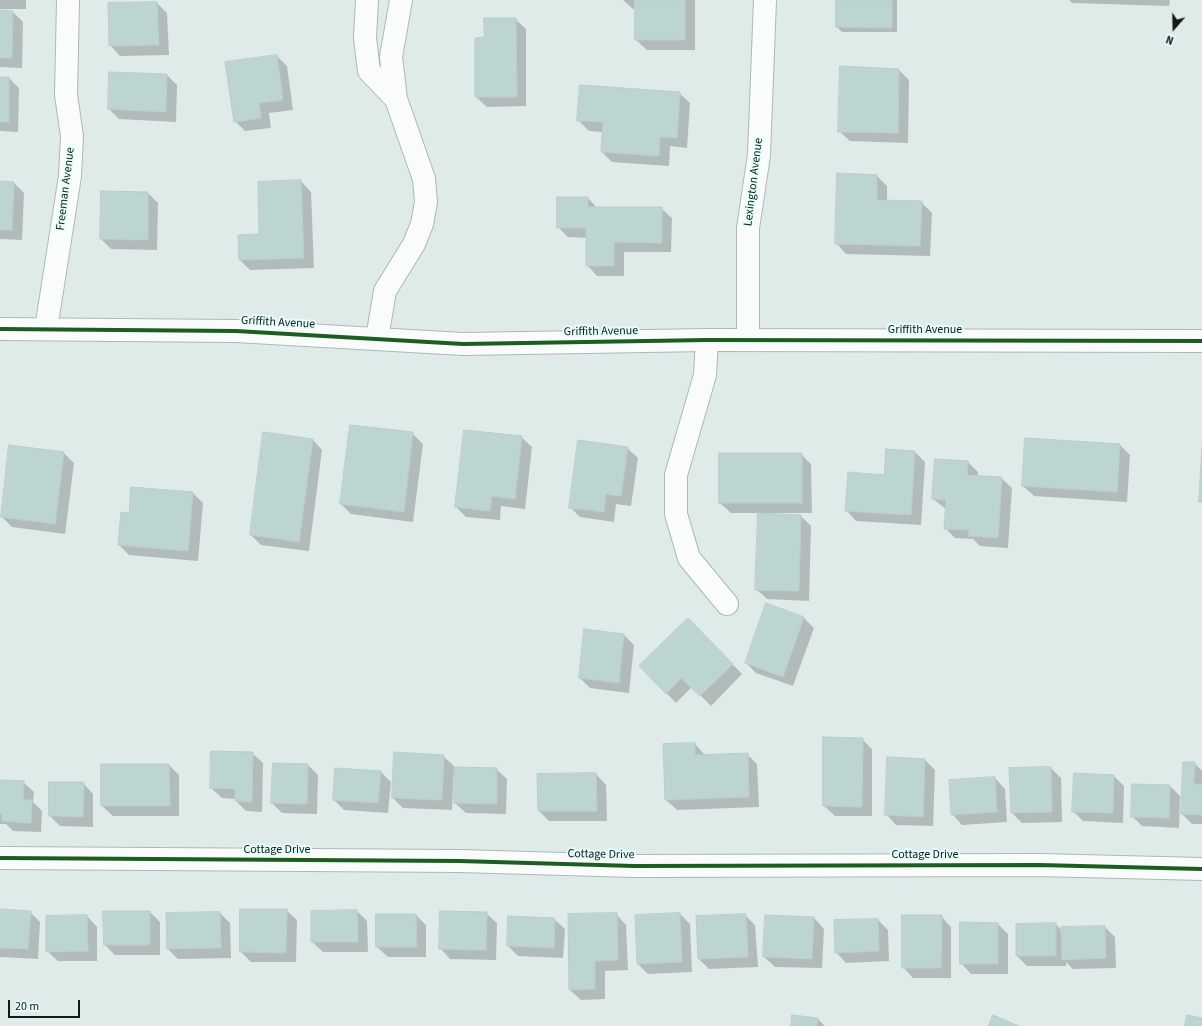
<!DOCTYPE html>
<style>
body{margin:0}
#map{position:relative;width:1202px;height:1026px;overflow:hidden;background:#deebe9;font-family:"Source Sans 3",sans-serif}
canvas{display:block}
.north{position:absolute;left:1154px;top:8px;width:40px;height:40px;-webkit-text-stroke:3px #e5fefa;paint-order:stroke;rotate:200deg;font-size:11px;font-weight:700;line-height:16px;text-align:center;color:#111a18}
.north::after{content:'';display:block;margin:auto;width:14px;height:18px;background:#111a18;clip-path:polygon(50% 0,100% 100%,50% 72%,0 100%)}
.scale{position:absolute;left:8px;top:1000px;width:72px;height:18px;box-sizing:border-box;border:2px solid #111a18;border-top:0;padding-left:5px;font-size:12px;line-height:14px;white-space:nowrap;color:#111a18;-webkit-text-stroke:3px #e5fefa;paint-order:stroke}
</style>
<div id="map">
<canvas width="1202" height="1026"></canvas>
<div class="north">N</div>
<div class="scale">20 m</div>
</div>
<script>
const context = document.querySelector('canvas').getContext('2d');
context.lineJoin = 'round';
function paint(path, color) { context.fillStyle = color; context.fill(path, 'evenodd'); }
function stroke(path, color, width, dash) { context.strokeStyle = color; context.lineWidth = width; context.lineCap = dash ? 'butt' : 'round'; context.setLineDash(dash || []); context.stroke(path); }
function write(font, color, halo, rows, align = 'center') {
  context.font = font + ' "Source Sans 3",sans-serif'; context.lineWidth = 4; context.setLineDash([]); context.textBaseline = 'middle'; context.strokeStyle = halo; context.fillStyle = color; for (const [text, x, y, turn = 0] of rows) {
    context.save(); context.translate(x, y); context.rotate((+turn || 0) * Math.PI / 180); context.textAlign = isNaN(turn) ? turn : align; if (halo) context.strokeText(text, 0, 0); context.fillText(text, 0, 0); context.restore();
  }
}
const shadow = new Path2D(`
 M0,0h26v9h-26z
 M623,0h72v50h-48l-11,-10v-31h-3z
 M837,0h60v32h-55l-5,-5z
 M1069,0h101l-1,6 -97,-3z
 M157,3l10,10 2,42 -49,1 -10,-11z
 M0,11l13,1 10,10 -1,46 -22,-1z
 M515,19l11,10v77l-39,1 -11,-10 9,-59z
 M277,56l10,10 6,44 -24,3 2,15 -26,3 -10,-10z
 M899,70l10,10 -1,63 -58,-2 -11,-10z
 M167,75l10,10 -1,37 -57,-3 -10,-10z
 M0,78h9l10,10 -1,44 -18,-1z
 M679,93l11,10 -3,45 -17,-2 -1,20 -57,-4 -10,-10 1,-20 -14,-1 -11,-11z
 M877,176l10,10v15l34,1 11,11 -2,43 -84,-2 -10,-11z
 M301,181l10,11 3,76 -64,2 -10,-10z
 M0,182l14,1 10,10 -2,47 -22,-1z
 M148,193l10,10 -1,47 -46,-1 -10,-10z
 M588,198l9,10h64l11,10 -1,34h-47v24h-27l-10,-11v-27l-19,-1 -10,-10z
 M412,433l11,11 -10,78 -62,-8 -10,-10z
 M521,437l11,10 -7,62 -24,-3 -1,14 -34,-3 -10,-10z
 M312,439l10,11 -13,101 -48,-6 -10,-10z
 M1120,445l10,10 -3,47 -93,-6 -11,-10z
 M627,448l11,10 -7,48 -15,-2 -2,18 -34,-5 -10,-10z
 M887,450l28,2 10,10 -4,63 -65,-4 -10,-11 39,-34z
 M64,453l10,10 -9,71 -53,-7 -10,-10z
 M801,454l10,10 1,49h-43v2l32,1 10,10 -2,75 -42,-2 -11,-10 3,-76h-28l-11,-10z
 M968,462l10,10v4l23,2 11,10 -4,60 -28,-2 -7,-7 -18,-1 -10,-10 1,-19 -13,-10z
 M193,493l10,10 -5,58 -69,-6 -10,-10 11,-31z
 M766,604l38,14 10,10 -21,58 -37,-13 -10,-10z
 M688,619l54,55 -31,32 -19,-19 -16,16 -36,-37z
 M624,635l10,10 -5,48 -39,-5 -10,-10z
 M862,739l10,10v67h-37l-11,-10z
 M695,744l10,11 42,-1 10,10 2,43 -82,3 -11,-10z
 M212,752l40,1 11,10 -1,49 -16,-1 -10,-10v-2l-14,-1 -11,-10z
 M443,756l11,10 -2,44 -49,-2 -10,-10z
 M925,760l10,10 -2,56 -37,-1 -10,-11z
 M1194,763l8,8v53h-10l-10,-10z
 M102,765h67l10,10v41h-66l-11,-10z
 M308,765l10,10 -1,39 -35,-1 -10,-10z
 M1051,768l10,10 1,44 -40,1 -10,-10z
 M496,769l11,10 -1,35 -40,-1 -11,-10z
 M381,772l10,10 -3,31 -44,-3 -10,-10z
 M596,774l10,11 1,36h-58l-10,-10z
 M1114,776l10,10 -1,37 -40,-2 -10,-10z
 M995,778l10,11 2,33 -45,3 -10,-11z
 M0,781l23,1 11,10 -1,10 9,9 -1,21 -28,-1 -7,-7h-6z
 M83,783l10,11v33l-33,-1 -10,-10z
 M1170,786l10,10 -1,32 -37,-2 -10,-10z
 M0,910l30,2 10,10 -2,37 -38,-2z
 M286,910l11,10 -1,42h-45l-10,-10z
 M357,911l10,10 1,31h-45l-11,-10v-30z
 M150,912l10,10v33h-45l-10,-10z
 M220,913l10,10 1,35 -53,1 -10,-10 -1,-35z
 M486,913l11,10 -1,37 -46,-1 -10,-11z
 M616,914l10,11 2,45 -23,1v28l-24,1 -11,-10z
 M680,914l10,10 2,48 -44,2 -10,-10z
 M416,915l10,10v32h-38l-11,-10z
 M745,915l10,10 3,42 -49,2 -10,-10z
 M87,916l10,11v34h-39l-11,-10z
 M941,916l10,11v51h-38l-10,-11z
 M814,918l10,11 -2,39 -47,-1 -11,-10z
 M554,919l11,10 -2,29 -45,-2 -10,-10z
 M878,920l10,10 1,31 -43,2 -10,-11z
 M998,924l10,10v40h-37l-10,-11z
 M1056,924l6,7 43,-4 10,10 1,31 -43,1 -7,-7v4h-39l-10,-10z
 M818,1019l7,7h-33z`);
const building = new Path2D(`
 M635,0h50v40h-50z
 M836,0h56v28l-56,-1z
 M157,2l2,43 -50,1 -1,-43z
 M0,10l13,1 -1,47h-12z
 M484,18h32l1,79h-42v-59l9,-1z
 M277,55l6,45 -24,3 2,15 -27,4 -9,-60z
 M840,66l59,3 -1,64 -60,-1z
 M109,72l58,2 -1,38 -58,-3z
 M0,77h9v45h-9z
 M580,85l100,7 -3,46 -17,-1 -1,19 -58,-4 2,-30 -26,-1z
 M837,173l40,2v25l45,1 -2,45 -85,-2z
 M301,180l3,78 -65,2 -1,-25 21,-1 -1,-52z
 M0,181l14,1 -2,48h-12z
 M101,191l47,1v48l-48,-1z
 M557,197h31v10h74v36l-48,-1v24h-28v-38h-29z
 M350,425l63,7 -9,80 -64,-8z
 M464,430l58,6 -7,63 -23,-3 -2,15 -35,-4z
 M263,432l50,7 -14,103 -49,-7z
 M1025,438l95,6 -3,48 -95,-6z
 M578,440l50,7 -7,49 -15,-2 -2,18 -35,-4z
 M9,445l55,7 -9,72 -54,-7z
 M1202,447v55h-3z
 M886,449l29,2 -4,64 -66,-4 3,-39 36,3z
 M719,453h83v50h-83z
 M935,459l33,2 -1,14 35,2 -4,61 -30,-2 1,-6 -25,-1 2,-29 -14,-1z
 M131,487l62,5 -5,59 -70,-6 3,-33 8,1z
 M758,513l43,2 -2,76 -44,-1z
 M766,603l38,14 -21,60 -38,-14z
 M688,618l45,46 -33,32 -19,-18 -15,16 -27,-28z
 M584,629l40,5 -5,49 -40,-5z
 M823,737l40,1 -1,69 -39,-1z
 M695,743v12l53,-2 1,44 -84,3 -2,-56z
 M211,751l42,1 -1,50 -17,-1v-12l-25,-1z
 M394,752l50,3 -2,45 -50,-2z
 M887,757l38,2 -2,58 -38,-2z
 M1183,762h12l-1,22h8v31l-21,-1z
 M273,763l35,1 -1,40 -36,-1z
 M101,764h68l1,42h-69z
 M455,767l42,1v36l-43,-1z
 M1051,767l1,45 -41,1 -2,-45z
 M335,768l46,3 -3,32 -45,-3z
 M596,773l1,38h-59l-1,-37z
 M1074,773l40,2 -1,38 -41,-1z
 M995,777l2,35 -46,3 -2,-35z
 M0,780l24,1 -1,19h9l-1,23 -29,-2v-7h-2z
 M49,782h35l-1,35 -34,-1z
 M1132,784l38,1 -1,33 -38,-1z
 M0,909l31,2 -3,38 -28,-1z
 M240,909h47l-1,44 -46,-1z
 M357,910l1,32h-47v-31z
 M103,911h47v34h-46z
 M440,911l47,1 -1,38 -47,-1z
 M220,912l1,36 -54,1 -1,-36z
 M617,913l1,47 -23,1v28l-26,1 -1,-76z
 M680,913l2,49 -45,2 -2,-49z
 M376,914h40l1,33h-41z
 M746,914l2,43 -50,2 -2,-43z
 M87,915l1,36 -42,1v-36z
 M765,915l49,2 -2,42 -49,-2z
 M902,915h40l-1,53h-39z
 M508,916l47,2 -1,30 -47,-2z
 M878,919l1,32 -44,2 -1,-33z
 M960,922l38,1v41h-38z
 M1056,923v33h-40v-32z
 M1105,926l1,32 -44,2 -1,-33z
 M792,1015l26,3 -1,8h-26z
 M993,1015l26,11h-30z
 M1187,1015l15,3v8h-17z`);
const minor = new Path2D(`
 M367,0l-2,38 4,33 27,28
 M46,329l24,-153 2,-40 -6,-41 2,-95
 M377,338l8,-47 29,-47 8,-20 4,-22 -2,-23 -28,-80 -5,-42 10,-57
 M707,340l-2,35 -29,100v39l13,44 38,46
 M748,340v-112l11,-73 6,-155
 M0,858l459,3 175,5 405,-1 163,4`);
const tertiary = new Path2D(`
 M0,329l236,2 227,13 244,-4 495,1`);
const cycleway = new Path2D(`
 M0,329l236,2 227,13 244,-4 495,1
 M0,858l459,3 175,5 405,-1 163,4`);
const streetNames = [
 ["Lexington Avenue",754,182,-83],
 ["Freeman Avenue",66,189,-83],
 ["Griffith Avenue",278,323,3],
 ["Griffith Avenue",925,330],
 ["Griffith Avenue",601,332,-1],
 ["Cottage Drive",277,850],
 ["Cottage Drive",601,855,1],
 ["Cottage Drive",925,855]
];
paint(shadow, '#0003');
paint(building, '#bcd5d2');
stroke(building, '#c0cbc9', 1);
stroke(minor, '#aeb8b6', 24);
stroke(tertiary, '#aeb8b6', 24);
stroke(minor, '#fafcfc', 22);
stroke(tertiary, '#fafcfc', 22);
stroke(cycleway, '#1b5e20', 4);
write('12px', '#111a18', '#e5fefa', streetNames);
</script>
